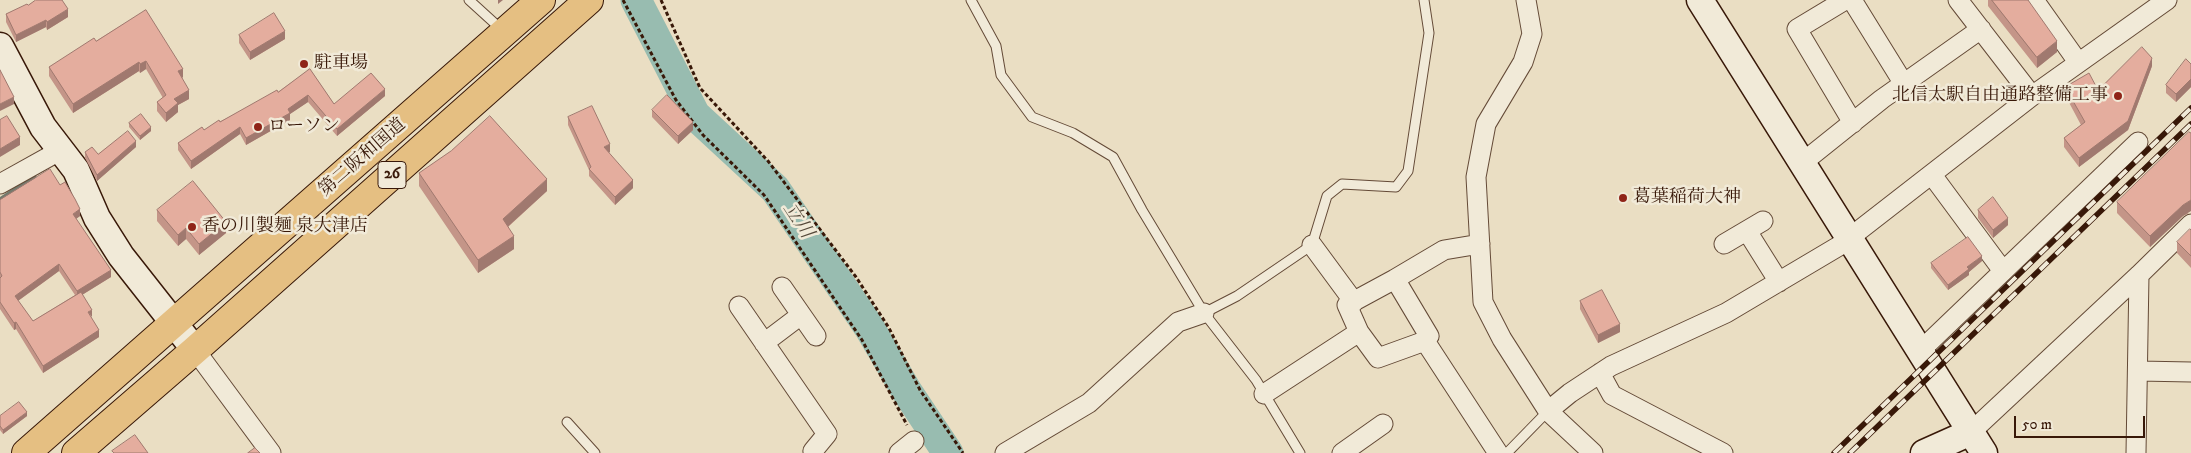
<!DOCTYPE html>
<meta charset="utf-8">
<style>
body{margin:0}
#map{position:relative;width:2191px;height:453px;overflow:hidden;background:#eadec3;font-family:"IM FELL DW Pica",serif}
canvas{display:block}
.scale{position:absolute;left:2014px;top:416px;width:131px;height:22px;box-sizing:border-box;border:2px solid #381808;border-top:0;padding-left:6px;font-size:15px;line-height:18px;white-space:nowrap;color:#381808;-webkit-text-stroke:4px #f1ead8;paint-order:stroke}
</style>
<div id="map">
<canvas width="2191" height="453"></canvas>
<div class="scale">50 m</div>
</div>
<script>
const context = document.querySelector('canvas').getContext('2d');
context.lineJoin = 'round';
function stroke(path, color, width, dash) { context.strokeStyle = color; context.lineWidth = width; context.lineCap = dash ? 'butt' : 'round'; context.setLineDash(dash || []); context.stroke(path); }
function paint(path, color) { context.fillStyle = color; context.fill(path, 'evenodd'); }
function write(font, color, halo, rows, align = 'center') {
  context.font = font + ' "IM FELL DW Pica","Noto Serif JP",serif'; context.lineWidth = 5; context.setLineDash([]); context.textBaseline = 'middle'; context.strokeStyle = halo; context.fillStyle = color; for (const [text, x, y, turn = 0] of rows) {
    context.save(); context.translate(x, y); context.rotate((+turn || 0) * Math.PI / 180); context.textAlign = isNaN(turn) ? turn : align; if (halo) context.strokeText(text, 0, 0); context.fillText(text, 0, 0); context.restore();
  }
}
const stream = new Path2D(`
 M0,200l34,-23`);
const river = new Path2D(`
 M636,0l59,115 80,74 94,138 37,63 42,63`);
const path = new Path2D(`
 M623,0l53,100 27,35 61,60 98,145 45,85
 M661,0l39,88 68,73 88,116 33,51 31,62 43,63`);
const lane = new Path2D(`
 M469,0l33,30
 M971,0l25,46 5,29 31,42 41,16 40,24 29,53 62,103 52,67 44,73
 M1204,313l33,-17 75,-51 15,-49 15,-12 54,3 12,-16 21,-138 -5,-33
 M567,422l28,31
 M1507,453l41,-42`);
const street = new Path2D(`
 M1526,0l6,34 -9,28 -37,62 -10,53 7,125 19,37 46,72 45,42
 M1845,0l-48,29 56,94
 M1852,0l52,84
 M1958,0l74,96
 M2034,0l44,62
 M1802,163l80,-64 99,-70
 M1932,175l71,96
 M0,184l61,-34
 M1747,231l32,51
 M1724,244l39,-23
 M1312,245l42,57
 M1395,279l49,-29 36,-6
 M782,287l34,49
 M739,306l88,128 -14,17 1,2
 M1359,332l-12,-27 48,-26 34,57 -4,5
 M764,343l37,-28
 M195,350l76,103
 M1919,352l219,-210
 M2139,371l52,1
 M1600,373l12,22 111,58
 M1264,394l95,-62 19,26 47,-17 73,112
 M1548,411l22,-18 41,-27 115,-53 113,-67 193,-150 135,-96
 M1971,432l168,-157 52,-51
 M899,453l15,-12
 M1005,453l84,-50 89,-81 26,-9
 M1342,453l41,-29
 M2136,453l3,-178`);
const secondary = new Path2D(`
 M1700,0l284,453
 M0,46l43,81 33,43 21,48 24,38 74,94
 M1924,453l47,-21`);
const highway = new Path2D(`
 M26,453l515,-453
 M76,453l119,-103 394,-350`);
const rail = new Path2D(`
 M1834,453l357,-345
 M1850,453l341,-329`);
const wall = new Path2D(`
 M1988,0h40l29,52 -20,16 -49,-62z
 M28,5l40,12 -21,13 -1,-3 -30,15 -10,-20v-8z
 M146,10l37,67 -1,1 7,21 -11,6v7l-12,10 -9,-11v-9l6,-4 -17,-29 -6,4 -1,-2 -66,42 -24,-37v-9l47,-26z
 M239,35l46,4 -35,21 -11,-17z
 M2191,64v23l-15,15 -10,-9v-8z
 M2152,66l-24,64 -49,37 -15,-20v-9l17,-13 -16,-30v-8l33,3z
 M310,69l24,35 51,-8 -48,40 -29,-34 -18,12v6l-44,25 -6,-11 -49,35 -13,-19v-7l100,-51z
 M652,110l41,20 -15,14 -26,-27z
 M568,117l42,35 -2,1 25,35 -18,17 -26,-29v-6l-21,-45z
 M129,123l22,8 -11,9 -11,-13z
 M136,147l-39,34 -12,-23v-6l13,2z
 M419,173l128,18 -39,36 6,22 -36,24 -59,-87z
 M0,200l80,16 -4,3 35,58 -29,18 17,42 -56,36 -27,-44 -2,1 -14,-21zM59,271l16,24 -42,26 -15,-20z
 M2117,202l72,11 -6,3 -33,31 -33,-34z
 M157,210l69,23 -27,22 -13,-16 -8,7 -21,-25z
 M1978,210l30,15 -15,13 -15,-20z
 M2191,230v38l-14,-15v-11z
 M1982,261l-13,11v3l-21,15 -17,-22v-5z
 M1580,301l40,31 -22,11 -18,-34z
 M0,416h27l-24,18 -3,-4z`);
const shadedWall = new Path2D(`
 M498,0h5l-5,4z
 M68,9v8l-21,13v-8z
 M46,20v7l-30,15v-7z
 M285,31v8l-35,21v-8z
 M2057,41v11l-20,16v-11z
 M2152,58v8l-24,64 -49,37v-9z
 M146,61v8l-6,4v-9z
 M139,62v9l-66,42v-9z
 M183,69v8l-5,3v-9z
 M2191,79v8l-15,15v-8z
 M385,89v7l-48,40v-7z
 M189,90v9l-11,6v7l-12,10v-9l8,-14z
 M308,95v7l-18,12v6l-44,25v-7z
 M14,97v7l-14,7v-7z
 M693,122v8l-15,14v-8z
 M151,127v4l-11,9v-4z
 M240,127v7l-49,35v-8z
 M20,137v8l-20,12v-8z
 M136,141v6l-39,34v-6z
 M610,144v8l-6,3v-8z
 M547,179v12l-44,40v-12z
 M633,180v8l-18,17v-8z
 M2191,200v11l-8,5 -33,31v-11l33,-31z
 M80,209v7l-7,5v-7z
 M2008,218v7l-15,13v-8z
 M226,222v11l-27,22v-11z
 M186,228v11l-8,7v-11z
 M514,236v13l-36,24v-13z
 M1982,256v5l-13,11v3l-21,15v-5l19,-18z
 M59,264v7l-44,32v-7z
 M111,270v7l-34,21v-7z
 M92,310v7l-4,-5z
 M16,322v7l-2,1v-7z
 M1620,324v8l-22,11v-8z
 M99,330v7l-56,36v-7z
 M27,412v4l-24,18v-4z`);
const building = new Path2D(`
 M36,0h26l6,9 -21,13 -1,-2 -30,15 -10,-21 21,-10 1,1z
 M1992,0h36l29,41 -20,16z
 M146,10l37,59 -5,2 11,19 -15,9 4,4 -12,10 -9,-11 9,-7 -20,-34 -6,3 -1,-2 -66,42 -24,-37 45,-29 2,3z
 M274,13l11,18 -35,21 -11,-17z
 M2142,47l10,11 -24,63 -49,37 -15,-20 21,-16 -20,-35 24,-14 9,17z
 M2186,59l5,5v15l-15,15 -10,-9z
 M310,69l24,35 37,-31 14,16 -48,40 -29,-34 -20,14 2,4 -44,25 -6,-11 -49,34 -13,-18 24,-16 2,3 15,-10 1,2 57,-32 1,2z
 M0,70l14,27 -14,7z
 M667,95l26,27 -15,14 -26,-26z
 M592,106l18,38 -6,3 29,33 -18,17 -26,-28 2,-2 -23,-50z
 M141,114l10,13 -11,9 -11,-13z
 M7,116l13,21 -20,12v-29z
 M490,116l57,63 -44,40 11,17 -36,24 -59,-87 32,-22z
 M128,131l8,10 -39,34 -12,-23 7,-5 6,7z
 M2189,132l2,1v67l-8,5 -33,31 -33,-34z
 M50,169l10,16 5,-3 10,17 5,10 -7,5 38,56 -34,21 -18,-27 -44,32 18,25 48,-29 11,18 -4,2 11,18 -56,36 -27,-44 -2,1 -14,-21v-24l2,-2 -2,-4v-72z
 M193,181l33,41 -27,22 -13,-16 -8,7 -21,-25z
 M1993,197l15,21 -15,12 -15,-20z
 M2190,229l1,1v26l-14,-14z
 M1968,237l14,19 -15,11 2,2 -21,16 -17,-22z
 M1602,290l18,34 -22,11 -18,-34z
 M19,402l8,10 -24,18 -3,-4v-10z
 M135,435l13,18h-34l-2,-2z
 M255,448l5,5h-12z`);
const markers = [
 [304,64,5,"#8f2418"],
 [2118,96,5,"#8f2418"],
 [258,127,5,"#8f2418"],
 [1623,198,5,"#8f2418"],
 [192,227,5,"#8f2418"]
];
const shields = [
 [392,175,28]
];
const shieldNames = [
 ["26",392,175]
];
const poiNames = [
 ["駐車場",314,64],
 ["北信太駅自由通路整備工事",2108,96,"right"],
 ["ローソン",268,127],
 ["葛葉稲荷大神",1633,198],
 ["香の川製麺 泉大津店",202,227]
];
const streetNames = [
 ["第二阪和国道",363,158,-41]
];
const waterNames = [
 ["立川",797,221,57]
];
stroke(stream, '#727a6d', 5);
stroke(river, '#98bcb0', 31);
stroke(lane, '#644a37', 11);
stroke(street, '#644a37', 21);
stroke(secondary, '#381808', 29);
stroke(highway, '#381808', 30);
stroke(path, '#381808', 3, [4, 2.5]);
stroke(lane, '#f1ead8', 9);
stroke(street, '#f1ead8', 19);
stroke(secondary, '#f1ead8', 26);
stroke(highway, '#e5bf82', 28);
stroke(rail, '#381808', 5.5);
stroke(rail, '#f1ead8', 4, [11]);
paint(wall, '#c49588');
paint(shadedWall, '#a0796f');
paint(building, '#e4ad9e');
stroke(building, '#a0796f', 1);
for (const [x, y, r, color] of markers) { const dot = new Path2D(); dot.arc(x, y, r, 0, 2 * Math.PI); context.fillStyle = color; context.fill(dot); stroke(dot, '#f1ead8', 2); }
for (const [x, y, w] of shields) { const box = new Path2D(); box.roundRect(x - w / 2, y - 13.5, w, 27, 4); context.fillStyle = '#f1ead8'; context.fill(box); stroke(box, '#381808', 1); }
write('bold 16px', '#381808', null, shieldNames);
write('18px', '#381808', '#f1ead8', poiNames, 'left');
write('18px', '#381808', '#f1ead8', streetNames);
write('italic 19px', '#55493a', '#f1ead8', waterNames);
</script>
